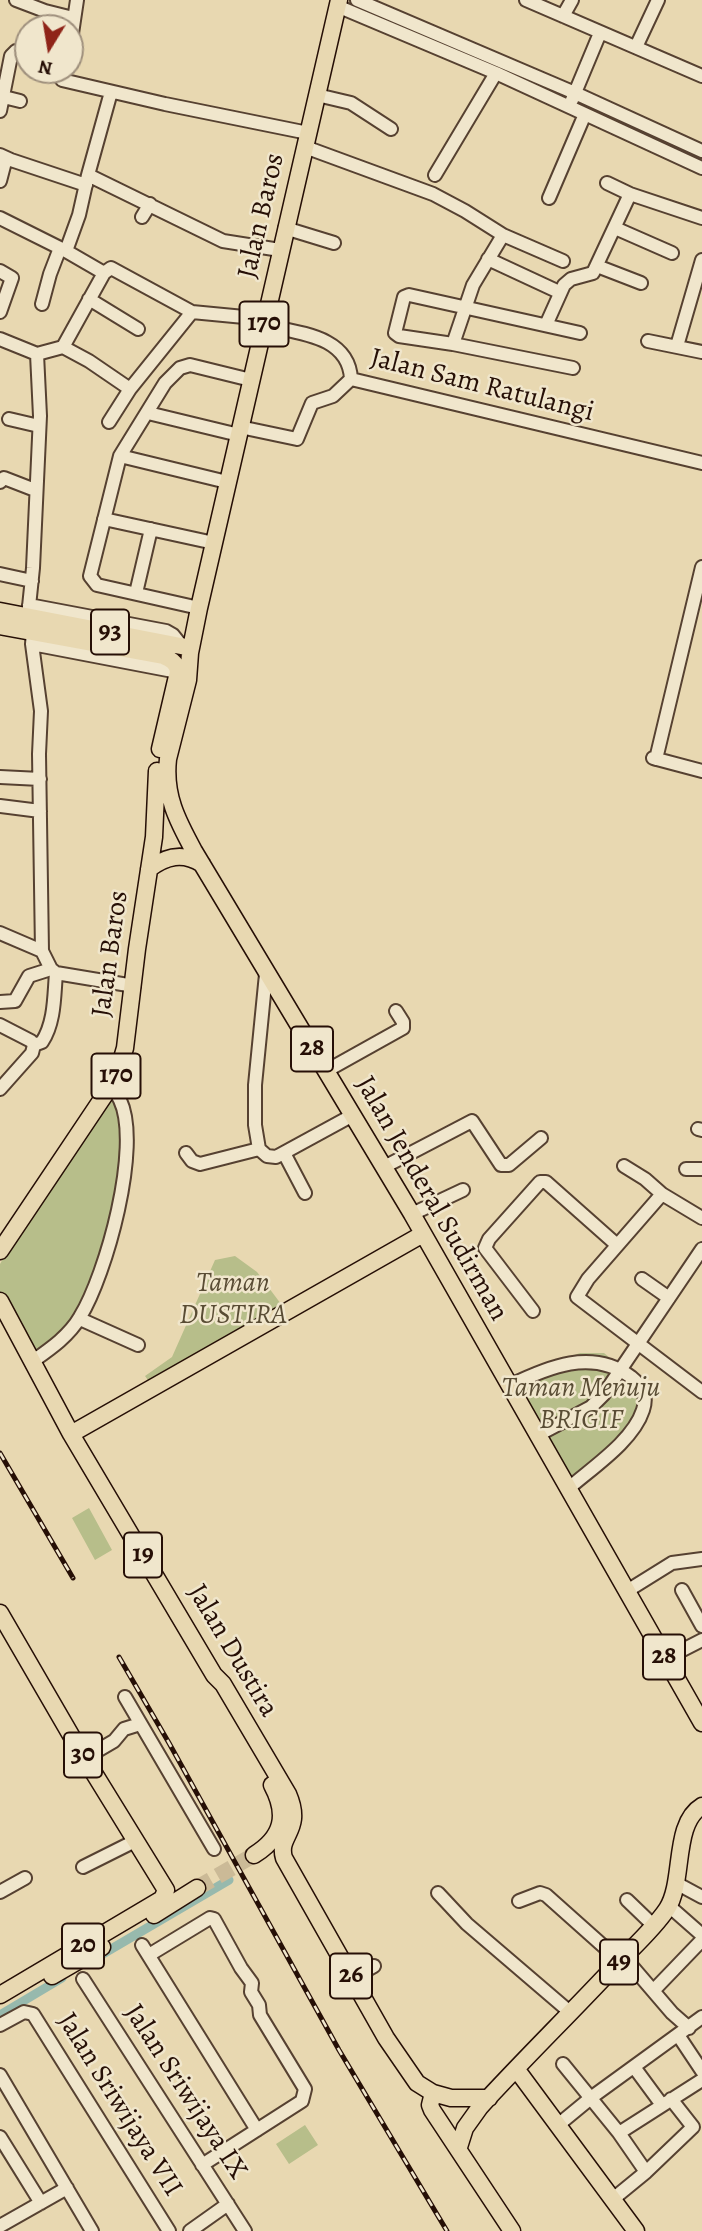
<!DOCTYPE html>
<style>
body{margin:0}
#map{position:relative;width:702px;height:2231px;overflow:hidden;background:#e8d8b1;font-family:Alegreya,serif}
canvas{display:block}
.north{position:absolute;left:14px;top:14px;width:70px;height:70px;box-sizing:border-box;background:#f0e6cc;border:2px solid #9f907d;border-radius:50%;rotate:191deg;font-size:19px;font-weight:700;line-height:28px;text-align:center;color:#260f06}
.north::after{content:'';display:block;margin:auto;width:24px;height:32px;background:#8f2418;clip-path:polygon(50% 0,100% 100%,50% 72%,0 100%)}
</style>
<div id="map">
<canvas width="702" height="2231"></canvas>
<div class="north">N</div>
</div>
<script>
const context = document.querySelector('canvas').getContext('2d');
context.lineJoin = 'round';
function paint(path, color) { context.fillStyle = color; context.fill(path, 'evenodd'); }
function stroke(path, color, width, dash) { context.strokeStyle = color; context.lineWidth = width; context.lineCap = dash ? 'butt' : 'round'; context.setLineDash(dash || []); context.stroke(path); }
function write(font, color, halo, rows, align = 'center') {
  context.font = font + ' Alegreya,serif'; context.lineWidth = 5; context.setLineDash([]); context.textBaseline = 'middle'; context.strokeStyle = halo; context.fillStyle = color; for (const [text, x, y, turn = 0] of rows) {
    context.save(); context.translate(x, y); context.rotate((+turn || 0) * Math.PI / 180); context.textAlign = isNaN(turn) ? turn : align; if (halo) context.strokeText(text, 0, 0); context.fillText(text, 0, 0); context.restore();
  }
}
const green = new Path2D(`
 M111,1093c3,7 7,14 8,20 9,44 -24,192 -57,223 -8,6 -19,11 -28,17l-34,-56v-33l28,-48z
 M235,1256l22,16 27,36 -132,78 -7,-10 27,-19 43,-97z
 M580,1353h24l40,33c-6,42 -45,72 -76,96l-59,-105z
 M89,1508l23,42 -17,10 -23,-42z
 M305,2125l13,20 -29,19 -13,-20z`);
const canal = new Path2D(`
 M101,1955l128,-75
 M0,2015l62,-37`);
const majorTunnel = new Path2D(`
 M197,1888l57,-33`);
const minor = new Path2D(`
 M16,0l29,11 28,7
 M357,0l218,93 127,58
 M526,0l176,76
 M337,6l159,67 206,95
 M563,16l9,-16
 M70,47l7,-47
 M636,47l22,-47
 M61,70l-2,5 3,5 103,24 143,29
 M317,95l34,8 40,26
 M0,96l20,5
 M572,100l28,-67
 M0,111l11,-55 5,-5 12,3
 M305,147l128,47 32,17 38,24 60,26
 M0,155l11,5 75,25
 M88,175l23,-83
 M435,175l61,-102
 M0,181l6,-23
 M607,183l23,11 72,24
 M549,198l36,-84
 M142,217l8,-13
 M0,218l66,33
 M285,228l49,15
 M615,228l57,25
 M488,259l71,33
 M597,266l44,17
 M0,271l12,7 -12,34
 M104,273l-38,-22 13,-36 9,-40 135,66 57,9
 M89,299l49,30
 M42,304l8,-30 10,-26
 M264,325c33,8 85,10 87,54
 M546,325l18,-40 7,-6 22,-6 37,-79
 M0,339l37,15
 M648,341l54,11
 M453,344l20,-59 30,-50
 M677,346l25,-86
 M63,347l26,14 41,28
 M37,354l26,-7 41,-74 7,-5 81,44 73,7
 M573,368l-120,-24 -54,-8 -4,-3 9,-36 5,-2 171,38
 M351,379l351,84
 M148,413l91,22
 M9,419l30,7
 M109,422l21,-33 62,-77
 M240,427l57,12 15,-36 21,-7 18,-17
 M120,456l107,26
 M0,482l4,-4 31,12
 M104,519l110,24
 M0,574l32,7
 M136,593l15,-64
 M29,605l137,26 7,4 8,10
 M199,608l-102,-23 -7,-9 30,-120 45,-73 15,-15 10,-3 61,15
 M28,616l5,-48 7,-152 -3,-62
 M33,632l-1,12 9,67 -2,43 3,197 9,18 5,4 78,13
 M32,644l146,28
 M653,758l49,13
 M656,759l46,-192
 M0,777l40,2
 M0,806l40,5
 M0,933l42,18
 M266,974l-11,111v40l4,24 8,7 9,1 77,-42
 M0,1002l15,-1 14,-25 22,-7
 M0,1025l31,16 3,4 -2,8 -32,36
 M34,1045l8,-3c13,-20 12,-46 14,-69
 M326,1071l77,-43v-6l-7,-11
 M698,1129l4,1
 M186,1153l6,8 8,3 59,-15
 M284,1153l21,40
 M624,1166l21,13 17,15 40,24
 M384,1167l88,-46 29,44h8l32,-27
 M686,1169h16
 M662,1194l-74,85 -11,18 125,95
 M412,1214l51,-24
 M642,1279l27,19
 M533,1311l-48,-63 4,-9 51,-57h6l71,63
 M80,1319l58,26
 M33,1361c17,-12 36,-25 47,-44 26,-42 62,-171 40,-217 -2,-5 -6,-9 -10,-13
 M509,1386c39,-19 83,-38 122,-9 11,9 17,18 12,33 -10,31 -50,57 -74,78
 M538,1435l53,-28 13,-13 98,-145
 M682,1590l20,36
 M627,1591l45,-28 30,-4
 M665,1659l37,-19
 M125,1697l89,152
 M85,1758l29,-17 10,-12 16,-5
 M83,1867l52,-26
 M676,1883l26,14
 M0,1892l25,-14
 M438,1893l29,31 104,89
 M627,1900l26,25
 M519,1901l21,-8 6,2 74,66
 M669,1906l33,29
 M142,1945l115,185
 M149,1955l61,-37 4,1 27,49 11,15 -1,9 8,13 1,10 45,74 -3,12 -100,64
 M624,1957l48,56 17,15
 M353,1978l21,-12
 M83,1979l162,252
 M653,1991l49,-51
 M0,2025l24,-13 9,2 136,217
 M678,2035l24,36
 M563,2064l56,69 83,-53
 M634,2067l28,38
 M0,2075l92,156
 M558,2125l34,-28 110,-80
 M0,2137l41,66
 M646,2172l47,-45 -22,-28
 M613,2199l33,-27 -27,-39
 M0,2226l67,-38
 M190,2231l38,-27`);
const major = new Path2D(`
 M339,0l-140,608 -9,45 -2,27 -20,79c-4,36 9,61 26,92l218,363 290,509
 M0,611l191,37
 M0,626l163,30c8,3 14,7 15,16l-18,77
 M149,869c17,-13 34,-17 53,-5
 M0,1251l110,-164 7,-12 8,-27 12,-99 17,-112 3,-66
 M0,1301l71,133 143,241 9,9 65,110c16,37 -11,41 -4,64l102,180 31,45 16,10 18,5h38
 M71,1434l352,-200
 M0,1613l76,131 90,146 -4,9 -162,96
 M254,1855c29,-18 34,-40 18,-70
 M154,1915l43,-27
 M52,1976l50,-29
 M517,2070l119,161
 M433,2093l-3,12 2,5 80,121
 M459,2147l6,-19 15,-21c43,-47 89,-92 133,-139 18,-19 40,-38 54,-59 18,-28 5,-85 35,-103`);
const rail = new Path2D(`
 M0,1453l73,125
 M119,1657l50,86 170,307 108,181`);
const shields = [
 [264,324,49],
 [110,632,38],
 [312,1049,42],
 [116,1076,49],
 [143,1555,38],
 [664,1657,42],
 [83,1755,38],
 [83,1946,42],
 [619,1962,38],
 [351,1976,42]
];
const shieldNames = [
 ["170",264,324],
 ["93",110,632],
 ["28",312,1049],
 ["170",116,1076],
 ["19",143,1555],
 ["28",664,1657],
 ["30",83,1755],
 ["20",83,1946],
 ["49",619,1962],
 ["26",351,1976]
];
const streetNames = [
 ["Jalan Baros",262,216,-77],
 ["Jalan Sam Ratulangi",482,386,14],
 ["Jalan Baros",111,954,-82],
 ["Jalan Jenderal Sudirman",431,1199,60],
 ["Jalan Dustira",232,1651,59],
 ["Jalan Sriwijaya IX",185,2092,57],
 ["Jalan Sriwijaya VII",119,2105,58]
];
const parkNames = [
 ["Taman",233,1284],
 ["DUSTIRA",233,1316],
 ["Taman Menuju",581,1389],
 ["BRIGIF",581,1421]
];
paint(green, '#b7be8a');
stroke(canal, '#97b9ad', 9);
stroke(majorTunnel, '#cbba97', 16, [16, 8]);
stroke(minor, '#564131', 16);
stroke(major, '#260f06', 19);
stroke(minor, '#f0e6cc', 12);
stroke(major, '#e8d8b1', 16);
stroke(rail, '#260f06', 5);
stroke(rail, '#f0e6cc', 2.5, [8]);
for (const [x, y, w] of shields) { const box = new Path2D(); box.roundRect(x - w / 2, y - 22.5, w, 45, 5); context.fillStyle = '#f0e6cc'; context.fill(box); stroke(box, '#260f06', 2); }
write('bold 26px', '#260f06', null, shieldNames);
write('28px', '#260f06', '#f0e6cc', streetNames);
write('italic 28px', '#594c34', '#f0e6cc', parkNames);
</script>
